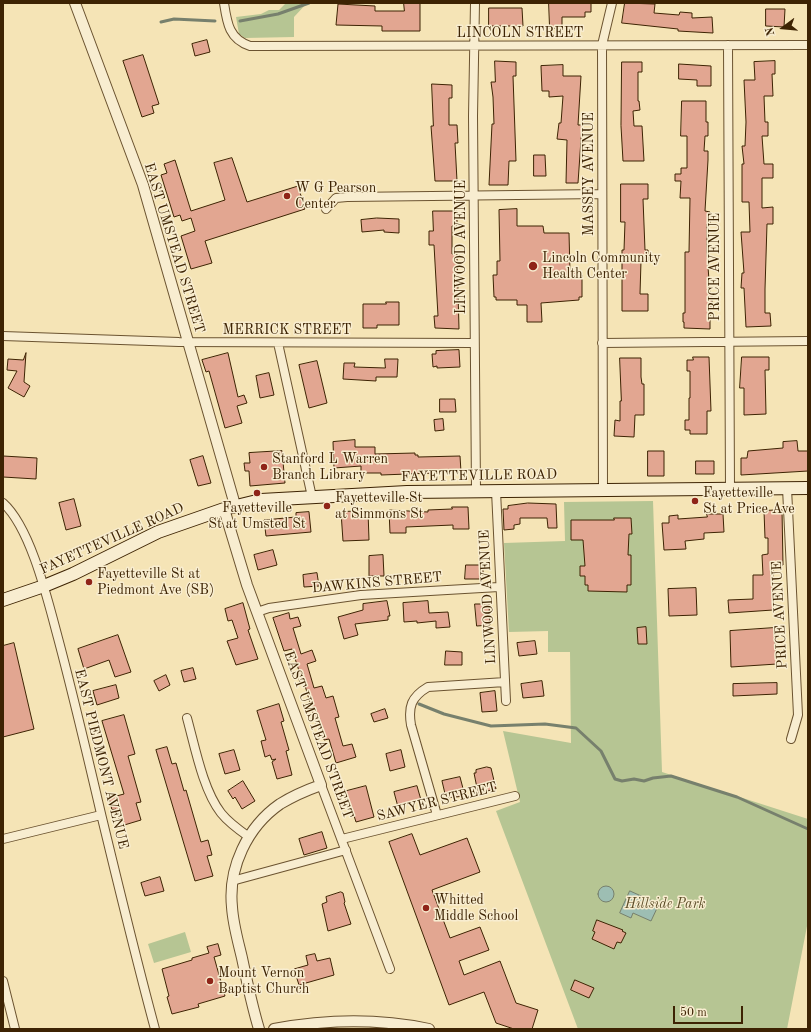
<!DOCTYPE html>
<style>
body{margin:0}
#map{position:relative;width:811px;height:1032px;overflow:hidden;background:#f5e4b6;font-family:"Old Standard TT",serif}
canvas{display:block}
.frame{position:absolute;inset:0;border:4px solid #3d2303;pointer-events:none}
.north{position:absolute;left:763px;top:8px;width:40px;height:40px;-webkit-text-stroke:3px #f8edd0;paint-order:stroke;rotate:254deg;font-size:11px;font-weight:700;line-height:16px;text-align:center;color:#3d2303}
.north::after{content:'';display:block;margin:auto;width:14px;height:18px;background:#3d2303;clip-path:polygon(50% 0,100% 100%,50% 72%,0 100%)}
.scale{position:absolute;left:673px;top:1006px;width:70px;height:18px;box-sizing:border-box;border:2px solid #3d2303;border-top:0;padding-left:5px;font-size:12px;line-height:14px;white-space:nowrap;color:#3d2303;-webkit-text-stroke:3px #f8edd0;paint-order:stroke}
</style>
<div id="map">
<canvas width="811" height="1032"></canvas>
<div class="frame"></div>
<div class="north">N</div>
<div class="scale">50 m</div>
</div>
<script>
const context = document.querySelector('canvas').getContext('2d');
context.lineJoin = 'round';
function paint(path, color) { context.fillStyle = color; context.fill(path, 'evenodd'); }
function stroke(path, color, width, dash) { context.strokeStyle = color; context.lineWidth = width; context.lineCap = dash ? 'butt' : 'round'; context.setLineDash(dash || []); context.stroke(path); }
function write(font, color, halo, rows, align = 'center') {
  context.font = font + ' "Old Standard TT",serif'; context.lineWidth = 3; context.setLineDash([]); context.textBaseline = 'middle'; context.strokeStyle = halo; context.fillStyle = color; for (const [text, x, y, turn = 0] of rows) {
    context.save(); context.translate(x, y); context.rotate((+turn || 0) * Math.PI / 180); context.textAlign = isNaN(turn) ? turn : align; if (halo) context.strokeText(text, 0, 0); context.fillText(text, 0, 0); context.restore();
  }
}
const green = new Path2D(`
 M286,3h21l-13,14v20l-49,1 -6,-4 -3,-17 25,-3 8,-4h10z
 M653,501l9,271 146,47v102l-21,108h-209l-82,-218 24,-9 -17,-71 68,12 -1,-91h-22v-21l-39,1 -5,-89 61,-2 -1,-39z
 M185,932l6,20 -37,11 -6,-19z`);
const water = new Path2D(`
 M598 894a8 8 0 1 1 16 0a8 8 0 1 1-16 0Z
 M630,891l29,13 -8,17 -18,-8 -2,5 -11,-5z`);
const stream = new Path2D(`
 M240,21l38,-7 31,-11
 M161,22l13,-3 41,2
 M419,704l25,10 47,12 54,-2 31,4 25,23 14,28 7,2 12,-2 10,2 9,-3 18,-2 66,21 71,32`);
const building = new Path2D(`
 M404,3h16v28h-38v-5l-46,-1 2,-21 37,2v5h29z
 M549,3h42v9h-6v5h-23v11h-12z
 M625,3l30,1 -1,9 25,2 1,-3 12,1v5l20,-1 1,16 -35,-2v-2l-56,-6z
 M489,8h33l1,18h-34z
 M766,9h19l-1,18 -18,-1z
 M207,40l3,12 -15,4 -3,-12z
 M143,55l16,49 -7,2 2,7 -12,4 -19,-56z
 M495,61l21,1v14h-3l3,85h-7l-1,24h-19l3,-61h2l-1,-27 -2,-15h4z
 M775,61v13h-3l1,22h-9l1,26h3v14h-6l2,28h9v14h-11v30l11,-1v17h-6l-2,65v24h5l1,13 -25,1 -2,-39h-3l1,-15h2l-3,-41h9l-1,-30h-7v-38h2l-2,-18h3l1,-24 -2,-42h11l-1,-18z
 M622,62h20v10h-4v29h1l1,9 -7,1 1,15h8l2,35h-21l-2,-35z
 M679,64l32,2v20h-14v-6l-18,-1z
 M563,65v11h18l-3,49h4l-4,58h-12l1,-43 -10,-1 2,-16h2l2,-27 -14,1v-6h-7l-1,-25z
 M432,84l20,1v13h-3v27h8l1,18h-3l2,38h-22l-4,-55h2z
 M682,101h24v21h2v14h-3l-1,15h4v9l-3,51 5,1v12h-3v28l3,43h2v12h-2v22l-26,-1v-6h-1v-9h2v-61h4l1,-54h-10l1,-17h-6v-7h6v-6h6v-32h-6z
 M534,155h11l1,21h-12z
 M232,158l15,44 51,-16 7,23 -100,32 7,22 -21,6 -10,-33 14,-5 -4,-13 -9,3 -2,-6 -6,2 -13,-42 6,-2 -3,-9 11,-4 16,51 34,-11 -11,-37z
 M621,184h27v15h-5l2,51h3v11h-7l-1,33h8v17h-26v-61h2l1,-28h-4z
 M517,209v17h26l1,7h25l1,39h9v3h3v22h-3v3l-38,3 1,19h-15v-17h-10v-5h-21v-3h-2l-1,-22h4v-14h3l-1,-51z
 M433,211h24v15h-5v28h5l2,75 -24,-1 -1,-12h4l-4,-71h-5v-14h4z
 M377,218l22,1v14l-15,-1v-2l-22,2 -1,-12z
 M386,302h13v23h-22v3h-14v-24h23z
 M459,350l1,17 -23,1v-2l-4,1 -1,-13h4v-3z
 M26,353l-2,29 6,4 -6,11 -16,-9 9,-17 -10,-1 1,-11 15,1z
 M228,353l10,44 6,-2 3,8 -10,3 5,17 -17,5 -16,-57 -3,1 -4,-12z
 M693,357h16l2,54h-4v23h-17v-4h-5v-10h4v-22h1v-27h-3v-11h6z
 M742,357h27v13h-4l1,44 -22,1v-27h-4z
 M620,358h21v19l1,7h2v31h-9l-1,22 -20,-1 1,-16 5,1v-20h1z
 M385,359h13l-1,18h-21v4l-33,-2 1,-16h11l-1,4 31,1z
 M317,361l10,42 -18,5 -10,-43z
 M269,373l5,22 -14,3 -4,-22z
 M440,399h15l1,13h-16z
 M443,419l1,11 -9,1 -1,-11z
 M355,440v7h20v7l40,-1v2h3v2l42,-1 1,16 -80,3v-2h-20v-7l-27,2 -1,-26z
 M797,441l1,10h10v20l-67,4v-17h6l1,-7 35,-3v-6z
 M282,451l3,32 -35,3 -1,-15h-4l-1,-8h6l-1,-10z
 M648,451h16v25h-16z
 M3,456l34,2 -1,21 -33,-2z
 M203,456l8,27 -13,3 -8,-26z
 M696,461h18v13h-18z
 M74,499l7,27 -15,4 -7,-27z
 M528,503l28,1 1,24h-9l-1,-10h-27v6l-6,1v4l-10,1 -1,-21h5v-3z
 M452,507h16l1,22h-16v-4l-47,2v6h-16l-1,-23 39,2v-2l24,-1z
 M782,510l1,55 -10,1v44l-44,3 -1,-13 25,-1v-24h10l-1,-20 6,-1v-16h-3l-1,-27z
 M368,511l1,29 -26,1 -2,-29z
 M309,512l2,20 -45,4 -2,-16 32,-3v-4z
 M707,514h16l1,18 -20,1v6l-19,2 1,8 -22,1 -2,-27h7v-7l9,-1v4l29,-2z
 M614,518h17l1,16h-3l-1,21h3v30h-4v7l-39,-1v-6h-3v-9h-5v-10h5l-2,-26h-12v-20h43z
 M273,550l4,15 -19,5 -4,-15z
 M383,555l1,21h-15v-20z
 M466,565h17v14h-18z
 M317,573l2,13 -15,1 -1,-12z
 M696,588l1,27 -28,1 -1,-27z
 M387,601l3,15h-2v4l-33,4 3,11 -14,4 -6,-22 25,-7v-6z
 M428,601l1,12 19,-1 2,15 -14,1v-7l-19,2v-2l-13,1 -1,-19z
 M243,603l7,26 -2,1 10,29 -22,6 -9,-24 11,-3 -6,-18 -4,1 -3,-12z
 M475,604h14l1,21 -13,1z
 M289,613l1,6 8,-2 3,9 -8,2 8,26 11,-4 4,11 -9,3 7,24 8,-2 4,12 7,-2 6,21 -4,1 8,28 9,-2 4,13 -20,6 -7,-24 -5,1 -4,-17 -4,1 -12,-42 -4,1 -3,-12h2l-7,-22 -8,2 -11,-33z
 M646,627l1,17h-9l-1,-16z
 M774,628l3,36 -46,3 -1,-36z
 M118,635l13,37 -16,5 -6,-17 -25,9 -6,-20z
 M535,641l2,13 -18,2 -2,-13z
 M14,643l20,86 -31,8v-91z
 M446,651l16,1v13h-17z
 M193,668l3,11 -12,3 -3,-11z
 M166,675l4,10 -11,6 -5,-10z
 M542,681l2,15 -21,2 -2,-14z
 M777,683v11l-44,2v-12z
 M116,685l3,13 -22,7 -4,-14z
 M495,691l2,20 -15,1 -2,-19z
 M279,704l5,17 -3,1 8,28 -3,1 6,24 -15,4 -5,-17 4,-3 -4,1 -2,-5 -5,2 -4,-16 5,-1 -9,-29z
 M385,709l3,9 -14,4 -3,-8z
 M124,715l11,39 -7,2 13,46 -5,1 5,17 -20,6 -5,-17 -4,1 -3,-12 15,-4 -22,-73z
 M167,747l5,17 4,-1 8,28 2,-1 15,52 7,-2 4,15 -5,1 6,20 -18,5 -39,-131z
 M234,750l6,20 -15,4 -6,-20z
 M401,750l4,17 -15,4 -4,-17z
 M487,767l4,1 5,21 -18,4 -4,-20h2v-3z
 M460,777l5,19 -19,2 -4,-17z
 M243,781l12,20 -13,8 -7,-12 -2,2 -5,-8z
 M366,786l8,31 -18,5 -6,-19 -3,1 -4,-12z
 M417,786l4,14 -23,7 -4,-15z
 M322,832l5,16 -23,7 -5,-16z
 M412,834l8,21 47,-17 13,34 -48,18 18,48 30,-11 9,23 -30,11 5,14 36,-14 16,42 22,7 -6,19h-18l-18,-6 -12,-31 -35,13 -60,-163z
 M160,877l4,14 -19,5 -4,-13z
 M341,892l2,1 2,9 -1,1 7,21 -23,7 -6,-27 5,-2 -1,-5z
 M597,920l26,10 -1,1 4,2 -5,10 -4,-1 -3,7 -22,-10 3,-7 -2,-1z
 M218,944l3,11 -7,2 11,39 -27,8 1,3 -27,7 -5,-17 2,-1 -7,-27 30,-9v-2l17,-5 -2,-6z
 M315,954l2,7 13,-3 4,17 -35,10 -5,-16 14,-4 -2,-9z
 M575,980l19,8 -5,10 -18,-8z`);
const minor = new Path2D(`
 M224,3c3,20 5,36 26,43l558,-1
 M475,3l-2,113 3,375
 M728,45l2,444
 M326,209l10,-11 11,-1 255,-3
 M3,336l176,6 295,1
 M278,343l34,154
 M602,343l206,-2
 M787,488l11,227 -7,24
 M603,490l-1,-445 10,-42
 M496,491l10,210
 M3,503c28,25 45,98 55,135 16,60 30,120 44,180 17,70 34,141 53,211
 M257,612l12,-4 92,-13 138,-8
 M187,718c8,29 16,72 34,95 8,10 18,17 28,24
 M321,785l69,184
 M437,815l-26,-90c-3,-18 0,-28 17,-38l77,-5
 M3,839l98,-24
 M342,839l173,-43
 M232,881l114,-31
 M3,981l12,48`);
const tertiary = new Path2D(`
 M75,3l68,182 92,320
 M224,509l23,76 74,200c-14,5 -28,11 -41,19 -33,23 -52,64 -48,103 1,17 6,34 10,51 5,24 10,48 17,71
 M274,1029c53,-10 103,-11 155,0`);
const secondary = new Path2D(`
 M3,600l41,-14 29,-12 85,-42 66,-23 37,-9 146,-8 401,-4`);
const markers = [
 [287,196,4,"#8f2418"],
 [533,266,5,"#8f2418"],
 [264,467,4,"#8f2418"],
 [257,493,4,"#8f2418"],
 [695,501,4,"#8f2418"],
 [327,506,4,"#8f2418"],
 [89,582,4,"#8f2418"],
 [426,908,4,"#8f2418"],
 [210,981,4,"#8f2418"]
];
const streetNames = [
 ["LINCOLN STREET",520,33],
 ["MASSEY AVENUE",589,174,-90],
 ["LINWOOD AVENUE",461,247,-90],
 ["EAST UMSTEAD STREET",174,248,73],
 ["PRICE AVENUE",715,267,-90],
 ["MERRICK STREET",287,330],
 ["FAYETTEVILLE ROAD",479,476,-1],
 ["FAYETTEVILLE ROAD",112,539,-24],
 ["DAWKINS STREET",377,583,-5],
 ["LINWOOD AVENUE",488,597,-93],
 ["PRICE AVENUE",780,615,-93],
 ["EAST UMSTEAD STREET",318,735,70],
 ["EAST PIEDMONT AVENUE",101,759,76],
 ["SAWYER STREET",437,802,-14]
];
const poiNames = [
 ["W G Pearson",295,188],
 ["Center",295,204],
 ["Lincoln Community",542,258],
 ["Health Center",542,274],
 ["Stanford L Warren",272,459],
 ["Branch Library",272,475],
 ["Fayetteville",703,493],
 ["St at Price Ave",703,509],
 ["Fayetteville St",335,498],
 ["at Simmons St",335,514],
 ["Fayetteville",257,508,"center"],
 ["St at Umsted St",257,524,"center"],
 ["Fayetteville St at",97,574],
 ["Piedmont Ave (SB)",97,590],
 ["Whitted",434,900],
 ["Middle School",434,916],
 ["Mount Vernon",218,973],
 ["Baptist Church",218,989]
];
const parkNames = [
 ["Hillside Park",665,904]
];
paint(green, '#b6c593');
paint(water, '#9dbeb3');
stroke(water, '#77806d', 1);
stroke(stream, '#77806d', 3);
paint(building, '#e2a691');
stroke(building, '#3d2303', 1);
stroke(minor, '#6b5330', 10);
stroke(tertiary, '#6b5330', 12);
stroke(secondary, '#3d2303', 14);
stroke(minor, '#f8edd0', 8);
stroke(tertiary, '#f8edd0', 10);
stroke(secondary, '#f8edd0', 12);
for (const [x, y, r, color] of markers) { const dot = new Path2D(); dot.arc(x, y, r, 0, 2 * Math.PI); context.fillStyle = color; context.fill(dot); stroke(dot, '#f8edd0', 1.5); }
write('14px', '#3d2303', '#f8edd0', streetNames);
write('14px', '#3d2303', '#f8edd0', poiNames, 'left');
write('italic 14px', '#5b4c27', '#f8edd0', parkNames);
</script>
